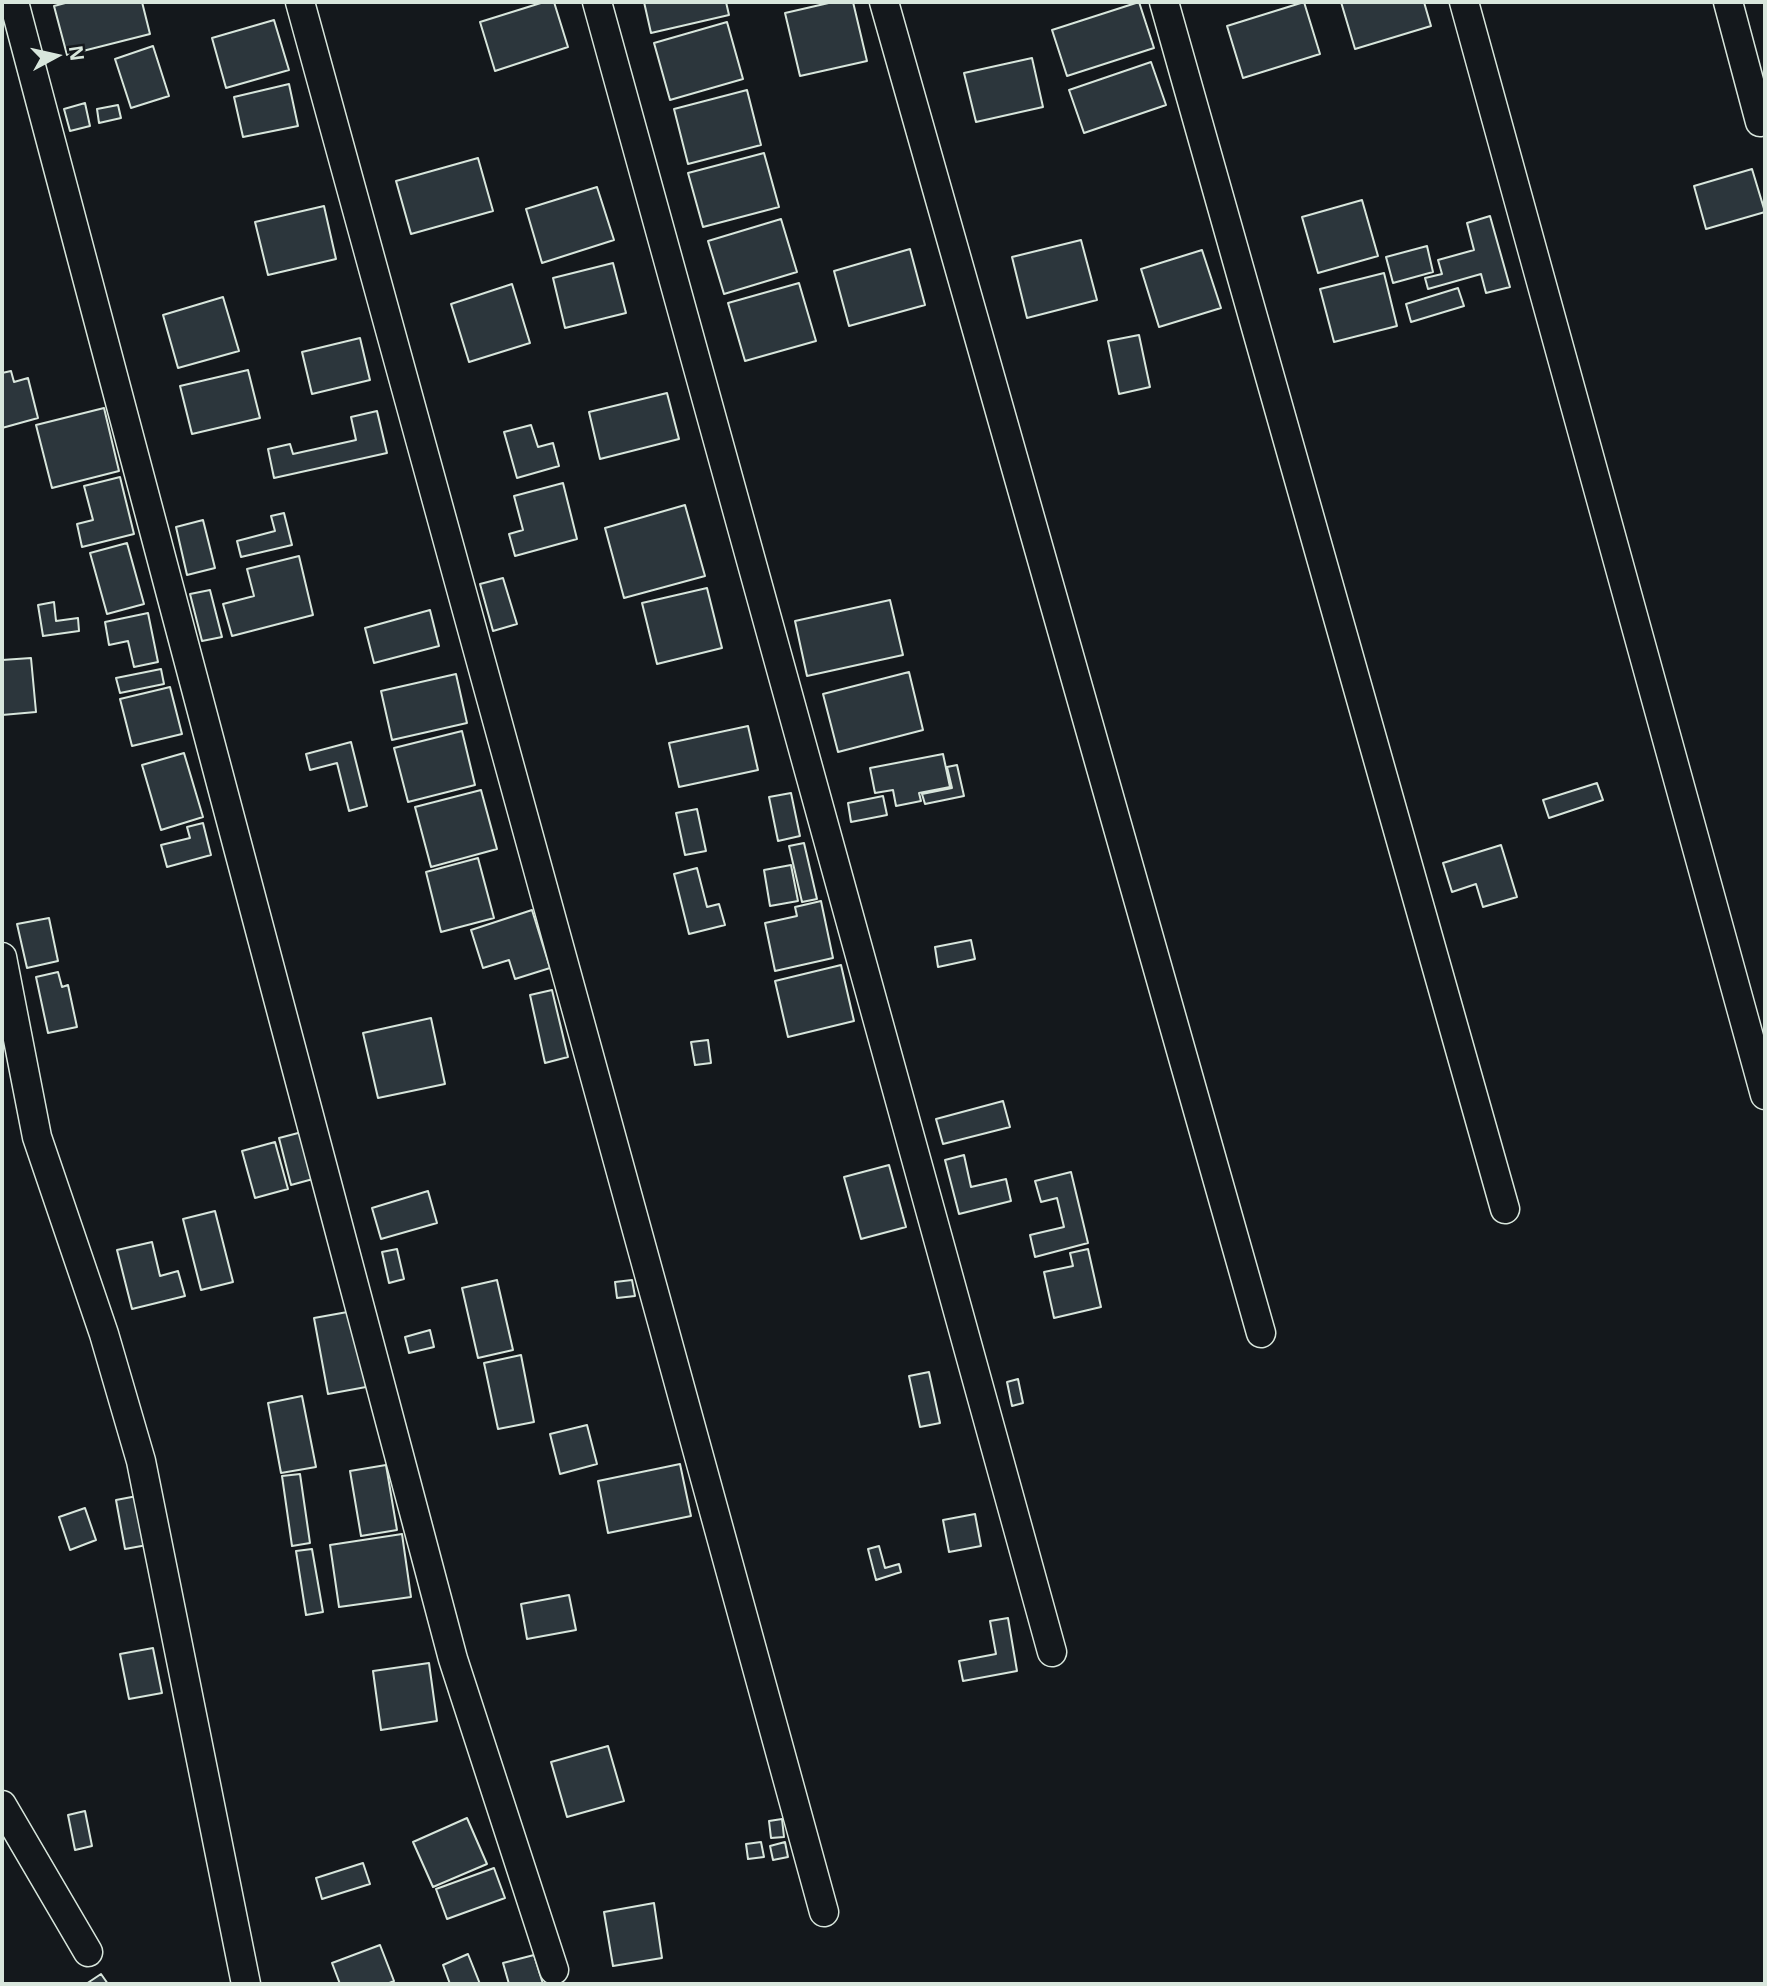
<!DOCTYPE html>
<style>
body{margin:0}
#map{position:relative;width:1767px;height:1986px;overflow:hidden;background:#14181c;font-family:"Open Sans",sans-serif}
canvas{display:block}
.frame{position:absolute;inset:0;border:4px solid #d8e6dc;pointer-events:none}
.north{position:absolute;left:21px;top:21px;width:70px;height:70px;-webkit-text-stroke:5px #14181c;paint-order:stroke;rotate:82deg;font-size:19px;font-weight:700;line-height:28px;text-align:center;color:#d8e6dc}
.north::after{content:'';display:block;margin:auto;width:24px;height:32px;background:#d8e6dc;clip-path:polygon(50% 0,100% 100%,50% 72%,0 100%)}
</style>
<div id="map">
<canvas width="1767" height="1986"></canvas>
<div class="frame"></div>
<div class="north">N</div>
</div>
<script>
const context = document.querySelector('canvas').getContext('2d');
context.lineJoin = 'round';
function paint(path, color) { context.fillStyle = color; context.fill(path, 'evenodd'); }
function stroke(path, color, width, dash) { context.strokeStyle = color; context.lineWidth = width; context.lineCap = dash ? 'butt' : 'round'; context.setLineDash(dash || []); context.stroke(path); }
const building = new Path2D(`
 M69,2h73l8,32 -83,21 -13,-49z
 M544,2h10l14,45 -73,24 -15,-49z
 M644,2h82l3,13 -78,18z
 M833,2h20l14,59 -67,15 -15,-63z
 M1139,2l15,46 -87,28 -15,-46z
 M1304,2l16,52 -77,24 -16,-52z
 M1341,2h83l7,24 -76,23z
 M274,20l15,50 -63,18 -14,-50z
 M727,22l16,57 -73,21 -16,-57z
 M153,46l16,50 -38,12 -16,-49z
 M1032,58l11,49 -67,15 -12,-49z
 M1151,62l15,43 -82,28 -15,-43z
 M289,84l9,42 -55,11 -9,-40z
 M747,90l14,55 -73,19 -14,-55z
 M85,103l5,23 -20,5 -6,-22z
 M118,105l3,13 -22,5 -2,-14z
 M764,153l15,54 -76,20 -15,-54z
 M478,158l15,53 -82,23 -15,-53z
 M1752,169l13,43 -59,17 -12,-43z
 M597,187l17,53 -72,23 -16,-54z
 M1362,200l16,56 -60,17 -16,-56z
 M324,206l12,53 -68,16 -13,-53z
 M1490,216l20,71 -24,6 -5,-19 -53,15 -3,-11 17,-4 -4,-14 36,-10 -7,-27z
 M781,219l16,53 -73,22 -16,-53z
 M1081,240l16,60 -70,18 -15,-61z
 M1427,246l6,26 -40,11 -7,-26z
 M910,249l15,56 -76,21 -15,-55z
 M1202,250l19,58 -62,19 -18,-58z
 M613,263l13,50 -61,15 -12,-50z
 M1384,273l13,53 -63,16 -14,-53z
 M799,283l17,58 -71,20 -17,-58z
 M512,284l18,59 -61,19 -18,-58z
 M1458,288l6,18 -53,16 -5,-18z
 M223,297l16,54 -61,17 -15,-53z
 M1139,335l11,52 -31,7 -11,-53z
 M360,338l10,42 -58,14 -10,-42z
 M248,370l12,48 -68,16 -12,-48z
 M11,371l3,11 14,-4 10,40 -36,10v-55z
 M667,393l12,46 -79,20 -11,-47z
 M104,408l15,63 -67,17 -16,-63z
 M377,411l10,42 -113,25 -6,-29 22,-5 3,10 63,-14 -5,-23z
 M531,425l7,22 15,-4 6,23 -42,12 -13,-46z
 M120,477l14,57 -52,13 -5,-23 16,-4 -9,-34z
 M563,483l14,56 -62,17 -6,-22 14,-4 -9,-34z
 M685,505l20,71 -81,22 -19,-70z
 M284,513l8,32 -51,12 -4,-16 38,-10 -4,-15z
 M203,520l12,48 -28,7 -11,-48z
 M127,543l17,61 -37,10 -17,-61z
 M299,556l14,59 -81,21 -9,-32 31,-8 -7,-27z
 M503,578l14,46 -24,7 -13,-47z
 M707,588l15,60 -65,16 -15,-61z
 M210,590l12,47 -20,4 -12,-47z
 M890,600l13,55 -96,21 -12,-55z
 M54,602l2,19 22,-3 1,13 -36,5 -5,-31z
 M430,610l9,36 -65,17 -9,-35z
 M148,613l10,49 -24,5 -6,-26 -19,4 -4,-23z
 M31,658l5,54 -34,3v-55z
 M161,669l3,15 -44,9 -4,-15z
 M909,672l14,58 -85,22 -15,-58z
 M456,674l11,49 -75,17 -11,-49z
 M170,687l12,47 -50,12 -12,-47z
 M748,726l10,44 -79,17 -10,-44z
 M462,731l13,54 -67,17 -14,-54z
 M351,742l16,64 -18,5 -12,-48 -27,7 -4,-16z
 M184,753l19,64 -42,13 -19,-65z
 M943,754l7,33 -31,6 2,8 -25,5 -3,-16 -18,3 -5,-25z
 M957,765l7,31 -39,8 -3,-10 30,-6 -5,-21z
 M1597,783l6,17 -54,18 -6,-18z
 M481,790l16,59 -66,18 -16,-60z
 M791,793l9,43 -22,5 -9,-44z
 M883,796l4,19 -36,7 -3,-19z
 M697,809l9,42 -21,4 -9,-42z
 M203,823l8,32 -44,12 -6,-22 29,-7 -3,-11z
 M804,843l13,56 -15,3 -13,-56z
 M1501,845l16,52 -34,10 -7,-23 -24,8 -9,-29z
 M478,858l16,60 -53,14 -15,-60z
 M791,865l7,36 -28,5 -6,-36z
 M697,868l10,39 12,-3 6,21 -36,9 -15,-60z
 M821,901l12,57 -58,13 -10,-48 32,-7 -2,-9z
 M532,910l18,58 -35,11 -6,-19 -26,8 -12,-38z
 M49,918l9,43 -31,7 -10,-44z
 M971,940l4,19 -37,8 -3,-20z
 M841,965l13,56 -66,16 -13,-56z
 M58,972l4,15 6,-2 9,42 -29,6 -12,-56z
 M552,990l16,67 -23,6 -15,-68z
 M431,1018l14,66 -67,14 -15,-65z
 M708,1040l3,23 -16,2 -4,-23z
 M1003,1101l7,26 -67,17 -7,-25z
 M302,1132l11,47 -22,6 -12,-47z
 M275,1142l13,47 -33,9 -13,-47z
 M964,1155l7,32 35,-8 5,22 -52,13 -14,-54z
 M889,1165l17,62 -45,12 -17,-62z
 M1071,1172l17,71 -53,14 -5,-22 34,-8 -7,-29 -16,4 -6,-21z
 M428,1191l9,32 -56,16 -9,-31z
 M215,1211l18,71 -32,8 -18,-71z
 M152,1242l8,34 18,-5 7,25 -53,13 -15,-59z
 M397,1249l7,30 -15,4 -7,-31z
 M1088,1249l13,58 -47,11 -10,-46 29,-6 -3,-13z
 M497,1280l16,70 -35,8 -16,-70z
 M632,1280l3,16 -18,2 -2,-16z
 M353,1311l13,76 -38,7 -14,-76z
 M430,1330l4,17 -25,6 -4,-16z
 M521,1355l13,67 -36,7 -14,-66z
 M929,1372l11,51 -20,4 -11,-51z
 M1018,1379l5,24 -11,3 -5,-24z
 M302,1396l14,71 -35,6 -13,-70z
 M587,1425l10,39 -37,10 -10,-40z
 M680,1464l11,52 -83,17 -10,-52z
 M386,1465l11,65 -36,6 -11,-65z
 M300,1474l10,69 -18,3 -10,-70z
 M137,1496l10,49 -22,4 -9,-49z
 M85,1508l11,32 -26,10 -11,-33z
 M975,1514l6,32 -32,6 -6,-32z
 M402,1534l9,63 -72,10 -9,-62z
 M879,1546l6,22 14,-4 2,8 -25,8 -8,-31z
 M312,1549l11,63 -17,3 -10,-64z
 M569,1595l7,35 -49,9 -6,-35z
 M1008,1618l9,53 -54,10 -4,-20 37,-7 -6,-33z
 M153,1648l9,45 -33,6 -9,-45z
 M429,1663l8,58 -56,9 -8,-59z
 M608,1746l16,55 -57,16 -16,-55z
 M85,1811l7,35 -17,4 -7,-35z
 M467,1818l20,46 -54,23 -20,-45z
 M782,1819l2,18 -13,1 -2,-17z
 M761,1842l3,15 -16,2 -2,-15z
 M785,1842l3,15 -15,3 -3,-14z
 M363,1863l7,21 -48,15 -6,-21z
 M494,1868l11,30 -58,21 -11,-30z
 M654,1903l8,55 -49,8 -9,-54z
 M380,1945l14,36 -7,3h-47l-8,-21z
 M468,1954l12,30h-30l-7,-19z
 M534,1955l9,29h-34l-6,-21z
 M101,1974l7,10h-22z`);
const minor = new Path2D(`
 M14,2l439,1657 101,311
 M300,2l524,1910
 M597,2l455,1650
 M884,2l377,1331
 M1164,2l341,1207
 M1464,2l301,1093
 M1728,2l32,120
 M2,957l35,180 67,197 37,127 105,523
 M2,1805l86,147`);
paint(building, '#2c363c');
stroke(building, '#d8e6dc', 2);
stroke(minor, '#d8e6dc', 31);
stroke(minor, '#14181c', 28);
</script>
